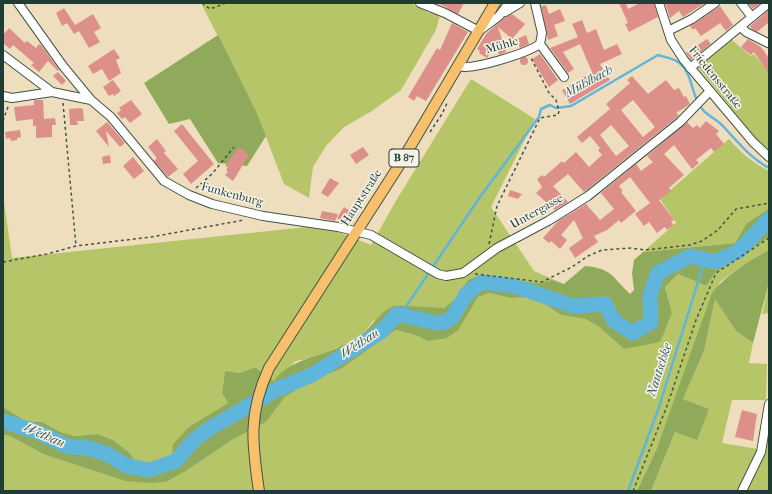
<!DOCTYPE html>
<meta charset="utf-8">
<style>
body{margin:0}
#map{position:relative;width:772px;height:494px;overflow:hidden;background:#efdebd;font-family:"IM FELL French Canon",serif}
canvas{display:block}
.frame{position:absolute;inset:0;border:4px solid #1f3d34;pointer-events:none}
</style>
<div id="map">
<canvas width="772" height="494"></canvas>
<div class="frame"></div>
</div>
<script>
const context = document.querySelector('canvas').getContext('2d');
context.lineJoin = 'round';
function paint(path, color) { context.fillStyle = color; context.fill(path, 'evenodd'); }
function stroke(path, color, width, dash) { context.strokeStyle = color; context.lineWidth = width; context.lineCap = dash ? 'butt' : 'round'; context.setLineDash(dash || []); context.stroke(path); }
function write(font, color, halo, rows, align = 'center') {
  context.font = font + ' "IM FELL French Canon",serif'; context.lineWidth = 3; context.setLineDash([]); context.textBaseline = 'middle'; context.strokeStyle = halo; context.fillStyle = color; for (const [text, x, y, turn = 0] of rows) {
    context.save(); context.translate(x, y); context.rotate((+turn || 0) * Math.PI / 180); context.textAlign = isNaN(turn) ? turn : align; if (halo) context.strokeText(text, 0, 0); context.fillText(text, 0, 0); context.restore();
  }
}
const green = new Path2D(`
 M201,3h210l18,10 11,2 -4,15 -35,60 -29,21 -28,16 -18,19 -13,21 -4,31 -25,-14 -28,-73z
 M732,40l19,16 3,-2 15,19v78l-6,-4 -65,-80z
 M471,79l64,40 -44,88 43,64 30,13 -12,-4 -11,3 -24,-2 -15,-4 -34,3 -13,19 -11,9h-23l-48,13 -9,12 -23,13 -29,12 -16,3 -22,20 -19,-14 -15,6 -15,-1 -3,21 6,10 -38,23 -18,28 -13,8h-23l-7,-10 -16,-12 -15,-6 -23,2 -14,-4 -19,-10 -16,-1 -23,-14v-212l9,63 295,-31 31,5 33,13 26,-46z
 M729,139c11,13 24,24 40,32v37l-23,16 -11,19 -92,9 33,-29 -16,-24z
 M769,237v13l-31,19 -18,13 -63,166 -20,43h-634v-56l7,1 33,18 34,9 89,19 20,-11 46,-31 34,-18 19,-25 28,-17 28,-11 55,-39 22,6 9,5 44,-34 7,-10 11,-4 21,5 24,-1 27,18 24,4 13,7 26,23 48,-36 -7,-26 13,-13 28,12 10,-14z
 M769,282v31l-7,1z
 M715,298l21,33 17,12 -4,20 18,1 -1,36h-34l-10,43 42,7 5,-26v67h-118l24,-59 33,-23 -25,-10 21,-48z`);
const forest = new Path2D(`
 M218,35l38,76 10,25 -19,30 -29,-3 -28,-44 -21,5 -25,-41z
 M769,208v29l-53,35 -10,14 -28,-12 -13,13 7,26 -12,29 -36,7 -26,-23 -13,-7 -24,-4 -27,-18 -24,1 -21,-5 -11,4 -20,33 -11,8 -20,3 -9,-5 -22,-6 -55,39 -28,11 -28,17 -19,25 -34,18 -46,31 -20,11 -17,1 -23,-2 -83,-27 -33,-18 -7,-1v-28l23,14 16,1 19,10 14,4 23,-2 15,6 16,12 7,10h23l13,-8 1,-10 17,-18 38,-23 -6,-10 3,-22 15,2 15,-6 19,14c15,-22 44,-23 67,-35 7,-3 18,-8 24,-14 8,-8 18,-23 29,-26 4,-1 42,2 50,2l11,-9 13,-19 14,-5 35,6 24,2 11,-3 12,4 21,-18c28,3 26,10 45,28l4,-4 -2,-17 2,-13 9,-8 92,-9 11,-19z
 M769,250v32l-16,61 -17,-12 -21,-32 -11,52 -21,48 26,10 -12,31 -22,-8 -24,59h-14l20,-43 55,-155c15,-19 36,-31 57,-43z`);
const stream = new Path2D(`
 M397,314l8,-6 75,-111 59,-80 2,-8 9,-4 6,3 15,-2 87,-51c6,2 14,3 20,7 16,11 12,34 25,48 5,6 13,9 19,15 15,16 27,32 47,43
 M628,491l30,-81 45,-144 12,-4`);
const river = new Path2D(`
 M3,421l32,10 34,16 19,1 19,6 20,12 22,4 27,-9 17,-20 19,-14 66,-38 34,-14 70,-44 15,-17 39,9 9,-1 7,-4 15,-25 15,-11 32,4 59,20 32,-2 9,17 19,12 18,-11 -1,-27 8,-22 32,-17 25,6 24,-11 30,-32`);
const building = new Path2D(`
 M438,3h26l-6,11z
 M619,3h7l2,6 12,-6h14l4,14 -29,15 -4,-8 3,-1z
 M665,3h40l-22,14 -4,-6 -9,7z
 M748,3h12l-7,6z
 M546,5l3,9 11,-5 5,12 -11,4 4,11 -10,4 -7,-34z
 M720,6l13,19 -7,6 -6,-8 -19,13 -6,-8 -2,2 -3,-4z
 M64,8l11,17 18,-11 8,14 -7,4 6,10 -11,6 -10,-17 -5,3 -7,-11 -5,3 -6,-13z
 M769,10v12l-12,10 -5,-3 -2,-3z
 M512,14l13,10 -13,15 -14,-12 8,25 -7,3 -4,-12 -8,15 -8,-5 1,-2 -3,-2 9,-15 19,-17z
 M582,20l5,13 9,-4 8,21 13,-6 5,10 -22,10 10,16 -40,24 -8,-14 30,-18 -12,-28 -17,8 11,17 -6,4 -18,-25 28,-11 -6,-13z
 M452,23l16,9 -42,69 -9,-5 -3,5 -6,-4 29,-49 3,2z
 M9,28l16,15 2,-2 9,7 3,-4 2,1 18,25 -1,1 -10,-10 -9,11 -8,-7 3,-2 -21,-18 -3,4 -7,-6v-8z
 M526,35l3,9 -9,4 -3,-9z
 M707,39l4,5 -20,16 -5,-7z
 M748,39l13,8 8,11v16l-15,-22 -3,3 -10,-8z
 M114,49l6,9 -4,2 5,13 -12,8 -7,-12 -9,5 -5,-8z
 M540,54l18,26 -9,7 -17,-28z
 M520 61a4 4 0 1 1 8 0a4 4 0 1 1-8 0Z
 M58,72l8,9 -4,4 -9,-9z
 M632,76l16,18 18,-14 8,10 5,-2 5,9 2,-1 4,8 -14,9 3,2 -3,3 -92,74 -16,-18 -15,12 15,16 -13,8 -19,-17 6,-6 -5,-8 5,-4 2,2 18,-16 2,2 12,-11 13,15 13,-12 -4,-5 2,-2 -10,-12 -8,7 -5,-6 33,-28 -4,-5 24,-21 -3,-3zM633,100l22,27 -12,10 -22,-27zM611,125l18,21 -13,10 -16,-21z
 M113,80l8,11 -7,5 -1,-2 -4,2 -6,-9z
 M34,100h9l1,19 11,-1 1,7h-4v12l-16,1v-12h-3v-7l-17,2 -2,-14 20,-2z
 M131,100l11,14 -12,9 -5,-6 -3,2 -5,-6 4,-3 -2,-2z
 M80,108l3,1 1,12h-7l1,4h-8l-1,-16z
 M706,121l13,10 -3,3 8,10 -10,8 -3,-4 -15,12 3,3 -7,6 -18,-24 -10,9 20,21 -15,13 2,3 -12,9 15,20 -3,2 3,3 -7,5 -2,-3 -8,6 -8,-11 -5,4 -9,-12 15,-11 -20,-26 -11,9 4,5 -2,1 15,19 -15,12 -2,-3 -12,10 -13,6 4,6 -23,16 -6,-10 14,-10 -9,-18 -13,15 6,5 -7,9 -9,-8 -2,2 -6,-5 15,-17 28,-17 14,16 14,-11 -13,-16 35,-29 5,7 12,-9 -6,-6 40,-34 6,6 4,-3 3,3z
 M107,122l18,21 -5,4 -14,-16 3,16 -13,-16z
 M182,124l32,40 -23,20 -8,-10 15,-13 -24,-30z
 M20,130l1,7 -4,1v2l-6,1 -1,-3 -4,1 -1,-7z
 M157,139l9,12 -2,2 14,16 -10,8 -14,-16 3,-3 -9,-11z
 M239,147l10,8 -16,26 -8,-6 3,-3 -2,-2 2,-3 -3,-1z
 M363,147l6,8 -13,9 -6,-9z
 M110,155l1,8 -8,1 -1,-7z
 M133,157l11,14 -10,8 -11,-13z
 M330,178l9,5 -11,14 -7,-4z
 M510,190l12,4 -4,5 -10,-3z
 M344,207l8,5 -6,11 -9,-5z
 M322,211l16,3 -3,7 -15,-3z
 M742,410l15,4 -4,27 -18,-4z`);
const path = new Path2D(`
 M202,3l8,6 16,-6
 M63,103l13,143
 M3,121l6,-17
 M430,132l12,-18 6,-13
 M196,188l16,-14 22,-27
 M489,244l8,-38 43,-88 18,-3 1,-4 -3,-11 -7,-7 -18,-35
 M3,262l44,-8 29,-8 75,-9 93,-17
 M475,274l67,8 30,-15 16,-11 14,-6 29,-2 14,2 45,-5 12,-4 16,-11 18,-21 33,-6
 M633,491l34,-85 29,-86 20,-47 53,-35`);
const minor = new Path2D(`
 M18,3l45,63 28,34
 M420,3l25,10 34,18 20,-15 10,-13
 M659,3l12,37 13,20 69,82 16,15
 M741,3l11,14
 M505,12l15,-9
 M741,27l5,5 22,11
 M668,31l24,-12 23,-16
 M540,44l24,33
 M3,55l49,37 39,8 20,17 53,64 25,14 23,9 51,12 75,11 33,8 67,39 8,2 17,-3 34,-25 51,-27 40,-25 92,-74 29,-30
 M458,66c14,5 69,-13 82,-22l2,-11 -7,-30
 M690,68l79,-65
 M3,96l9,2 40,-6
 M742,491l19,-39 8,-48`);
const major = new Path2D(`
 M259,491c-7,-47 -11,-78 10,-123l131,-204 95,-161`);
const shields = [
 [404,158,30]
];
const shieldNames = [
 ["B 87",404,158]
];
const streetNames = [
 ["Mühle",502,46,-16],
 ["Friedensstraße",715,78,51],
 ["Funkenburg",232,195,15],
 ["Hauptstraße",362,198,-57],
 ["Untergasse",537,212,-29]
];
const waterNames = [
 ["Mühlbach",589,82,-29],
 ["Wethau",360,344,-33],
 ["Nautschke",660,370,-72],
 ["Wethau",44,436,23]
];
paint(green, '#b5c567');
paint(forest, '#90aa5c');
stroke(stream, '#60b5dc', 2.5);
stroke(river, '#60b5dc', 15);
paint(building, '#dd8f8a');
stroke(minor, '#3e5549', 10);
stroke(major, '#3e5549', 12);
stroke(path, '#3e5549', 1.5, [3, 3]);
stroke(minor, '#fff', 8);
stroke(major, '#f8bf6c', 10);
for (const [x, y, w] of shields) { const box = new Path2D(); box.roundRect(x - w / 2, y - 9, w, 18, 3); context.fillStyle = '#f7f3e8'; context.fill(box); stroke(box, '#1f3d34', 1); }
write('bold 11px', '#1f3d34', null, shieldNames);
write('12px', '#1f3d34', '#f7f3e8', streetNames);
write('italic 13px', '#2f5b5e', '#f7f3e8', waterNames);
</script>
